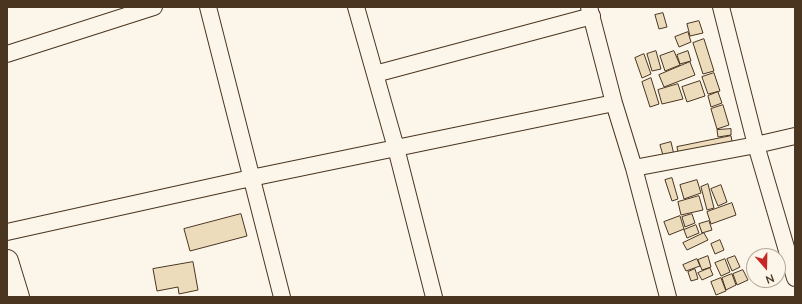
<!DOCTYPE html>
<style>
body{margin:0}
#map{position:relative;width:802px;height:304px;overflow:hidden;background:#fbf6e9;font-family:"Nunito Sans",sans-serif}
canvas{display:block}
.frame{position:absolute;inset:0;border:8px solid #4a3520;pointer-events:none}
.north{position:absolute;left:746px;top:248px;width:40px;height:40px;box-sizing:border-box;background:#fbf6e9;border:1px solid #b4a999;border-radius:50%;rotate:160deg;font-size:11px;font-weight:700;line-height:16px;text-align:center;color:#4a3520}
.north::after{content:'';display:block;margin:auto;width:14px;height:18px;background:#c62828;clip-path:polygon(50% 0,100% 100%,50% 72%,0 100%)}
</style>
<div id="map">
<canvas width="802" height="304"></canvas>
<div class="frame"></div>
<div class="north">N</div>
</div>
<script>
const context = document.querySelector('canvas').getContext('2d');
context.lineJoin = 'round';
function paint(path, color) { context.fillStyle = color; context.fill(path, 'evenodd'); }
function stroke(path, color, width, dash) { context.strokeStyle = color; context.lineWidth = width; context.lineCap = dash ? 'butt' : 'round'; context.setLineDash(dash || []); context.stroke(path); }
const building = new Path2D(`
 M663,13l4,14 -8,2 -4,-14z
 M699,21l4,12 -13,3 -3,-12z
 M688,32l3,10 -12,5 -4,-10z
 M704,39l10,32 -11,3 -10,-31z
 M656,51l5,18 -9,2 -5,-17z
 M674,51l6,14 -15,6 -5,-15z
 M688,51l3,10 -11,3 -3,-9z
 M644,54l7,20 -9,4 -7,-20z
 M690,62l5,13 -31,12 -5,-12z
 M714,73l6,18 -12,3 -6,-17z
 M651,78l8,26 -9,3 -8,-25z
 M700,81l5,15 -18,6 -5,-15z
 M678,84l5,15 -21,5 -4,-14z
 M718,92l4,11 -11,4 -3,-11z
 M723,105l6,20 -12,4 -6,-20z
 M731,129v6l-13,2 -1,-7z
 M731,136l2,10 -54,12 -2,-11z
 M671,142l4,17 -10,3 -5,-17z
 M672,178l6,21 -6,2 -7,-21z
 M697,180l4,13 -17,6 -4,-14z
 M708,184l6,24 -7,2 -6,-23z
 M721,185l6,17 -9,4 -7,-17z
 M699,196l4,14 -22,5 -3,-13z
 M732,203l4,12 -25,9 -4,-12z
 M241,214l6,22 -57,15 -6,-22z
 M692,214l3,9 -10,4 -3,-10z
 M680,216l4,13 -15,6 -5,-13z
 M709,221l3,9 -10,3 -3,-9z
 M696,225l3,8 -12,5 -3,-8z
 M704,233l4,7 -21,10 -4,-7z
 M720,240l4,10 -9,4 -4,-10z
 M708,256l3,11 -9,3 -4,-10z
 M735,256l5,11 -8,4 -5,-12z
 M697,259l3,7 -14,5 -3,-6z
 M725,259l5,13 -9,4 -6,-13z
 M193,262l5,28 -19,4 -1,-7 -21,4 -4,-22z
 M710,268l3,7 -11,5 -4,-7z
 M695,269l3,10 -7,2 -3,-9z
 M743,270l5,10 -11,5 -4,-11z
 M732,274l4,11 -10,5 -4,-12z
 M721,278l5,13 -10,4 -5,-13z`);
const minor = new Path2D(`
 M208,7l74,290
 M356,7l40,141 38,149
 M589,7l25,96 20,65 34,129
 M721,7l35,138 39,133
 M7,54l147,-47
 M375,74l217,-58
 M634,168l122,-23 39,-9
 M7,232l244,-54 363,-75`);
const primary = new Path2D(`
 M7,261l11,36`);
paint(building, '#ecdcbc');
stroke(building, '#4a3520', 1);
stroke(minor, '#4a3520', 18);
stroke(primary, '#4a3520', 24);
stroke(minor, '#fbf6e9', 16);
stroke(primary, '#fbf6e9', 22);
</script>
